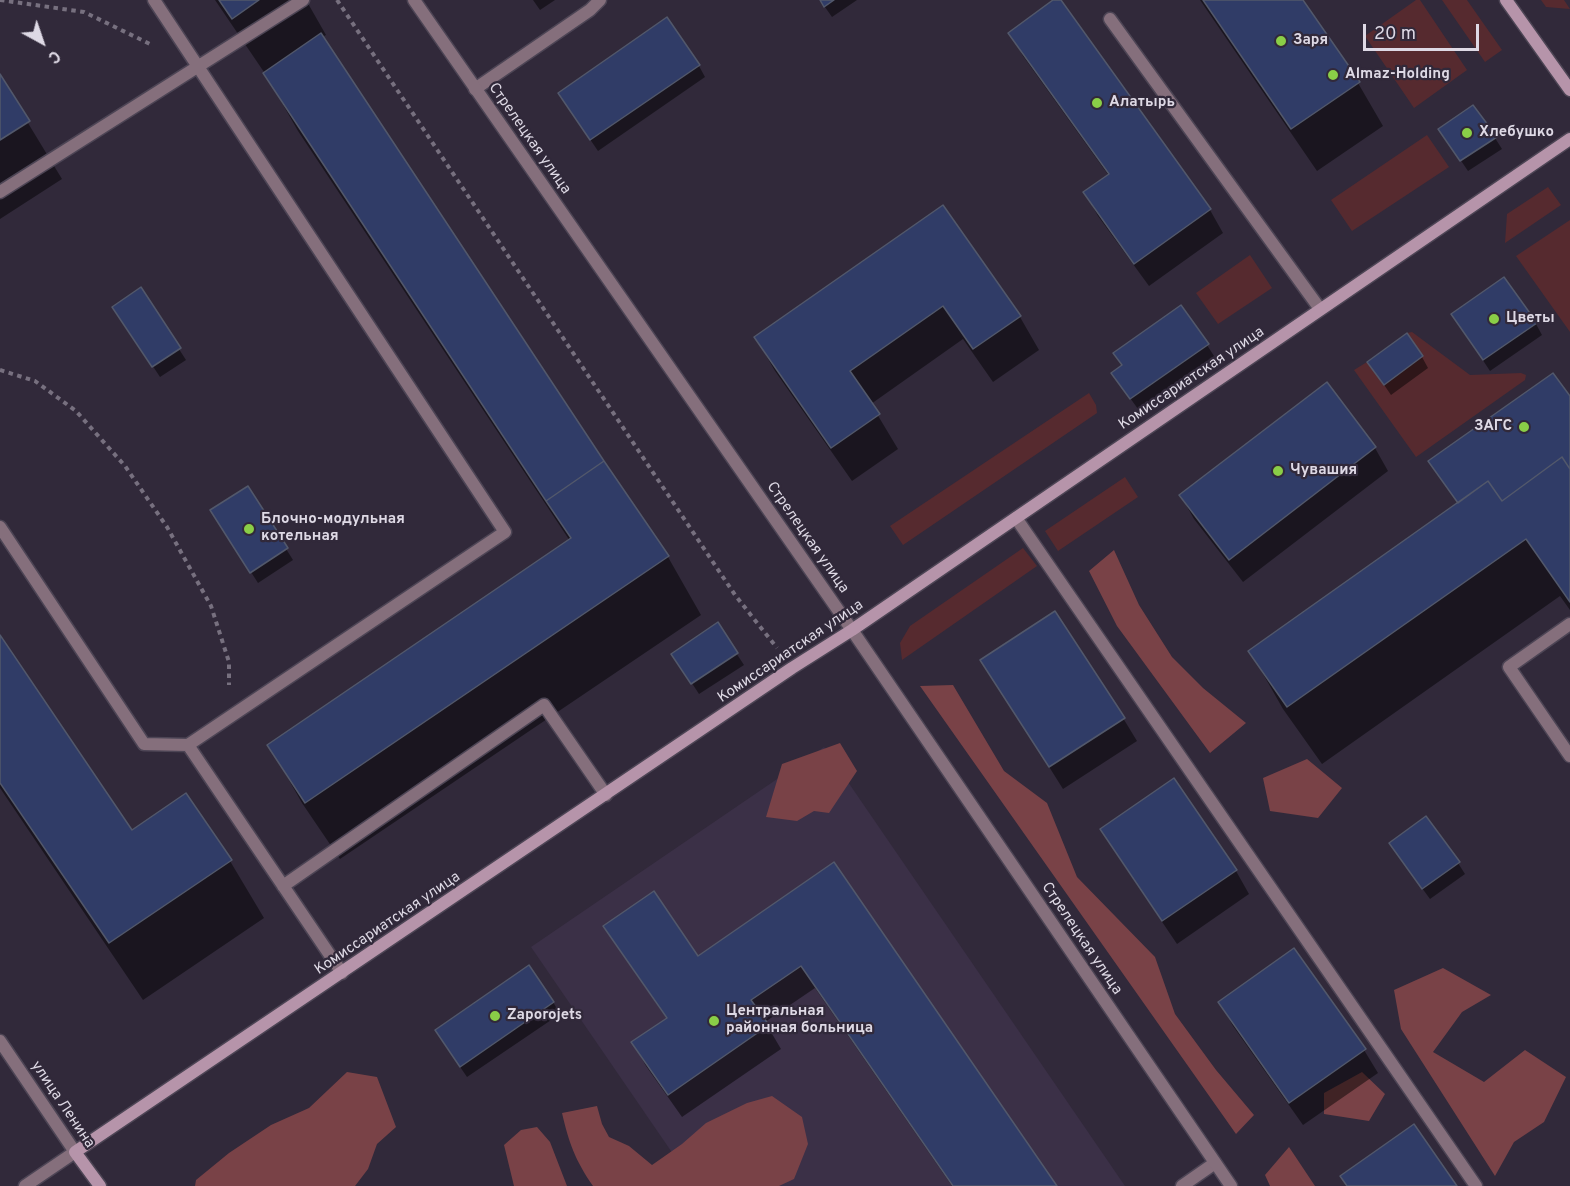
<!DOCTYPE html>
<meta charset="utf-8">
<style>
body{margin:0}
#map{position:relative;width:1570px;height:1186px;overflow:hidden;background:#31293a;font-family:Overpass,sans-serif}
canvas{display:block}
.north{position:absolute;left:12px;top:12px;width:60px;height:60px;-webkit-text-stroke:4px #31293a;paint-order:stroke;rotate:140deg;font-size:16px;font-weight:700;line-height:24px;text-align:center;color:#ded9e5}
.north::after{content:'';display:block;margin:auto;width:21px;height:27px;background:#ded9e5;clip-path:polygon(50% 0,100% 100%,50% 72%,0 100%)}
.scale{position:absolute;left:1363px;top:24px;width:116px;height:27px;box-sizing:border-box;border:3px solid #ded9e5;border-top:0;padding-left:8px;font-size:18px;line-height:21px;white-space:nowrap;color:#ded9e5;-webkit-text-stroke:4px #31293a;paint-order:stroke}
</style>
<div id="map">
<canvas width="1570" height="1186"></canvas>
<div class="north">С</div>
<div class="scale">20 m</div>
</div>
<script>
const context = document.querySelector('canvas').getContext('2d');
context.lineJoin = 'round';
function paint(path, color) { context.fillStyle = color; context.fill(path, 'evenodd'); }
function stroke(path, color, width, dash) { context.strokeStyle = color; context.lineWidth = width; context.lineCap = dash ? 'butt' : 'round'; context.setLineDash(dash || []); context.stroke(path); }
function write(font, color, halo, rows, align = 'center') {
  context.font = font + ' Overpass,sans-serif'; context.lineWidth = 4.5; context.setLineDash([]); context.textBaseline = 'middle'; context.strokeStyle = halo; context.fillStyle = color; for (const [text, x, y, turn = 0] of rows) {
    context.save(); context.translate(x, y); context.rotate((+turn || 0) * Math.PI / 180); context.textAlign = isNaN(turn) ? turn : align; if (halo) context.strokeText(text, 0, 0); context.fillText(text, 0, 0); context.restore();
  }
}
const built = new Path2D(`
 M824,747l301,439h-430l-164,-239z`);
const green = new Path2D(`
 M1416,0h4l47,70 -53,38 -49,-72z
 M1442,0h25l35,50 -17,12z
 M1541,0h23l6,9 -24,-2z
 M1427,135l22,32 -97,64 -21,-31z
 M1548,187l13,18 -56,38 2,-29z
 M1570,220v112l-54,-76z
 M1250,255l22,33 -54,36 -22,-31z
 M1412,332l58,43 51,-2 5,2 -1,5 -109,77 -62,-87 13,-8 17,22 39,-28 -16,-23z
 M1089,393l7,12 1,8 -194,132 -13,-19z
 M1125,477l13,20 -80,54 -13,-20z
 M1023,548l14,18 -135,94 -2,-17 10,-17z`);
const forest = new Path2D(`
 M1114,550l25,55 33,52 31,31 43,35 -36,30 -93,-127 -28,-55z
 M953,685l51,86 43,32 30,74 78,80 20,57 41,56 38,45 -18,19 -316,-448z
 M840,743l17,28 -28,42 -15,-2 -17,10 -31,-4 16,-53z
 M1307,759l35,29 -24,30 -48,-7 -7,-33z
 M1443,968l48,27 -29,17 -29,40 51,30 41,-32 41,27 -22,45 -30,20 -19,34 -94,-147 -7,-39z
 M347,1072l30,5 19,50 -19,17 -9,25 -13,17h-160l1,-6 33,-27 42,-28 38,-17z
 M1362,1072l23,22 -16,27 -45,-7v-21z
 M772,1096l30,21 6,27 -14,35 -15,7h-186c-18,-26 -24,-43 -31,-73l35,-7 5,18 7,13 20,9 23,19 30,-21 24,-21 41,-20z
 M537,1127l13,15 17,44h-53l-10,-41 17,-15z
 M1289,1147l26,39h-45l-5,-11z`);
const shadow = new Path2D(`
 M215,0h91l20,35 -4,2 346,520 33,58 -361,244 -38,-56 -33,-58 301,-204 -272,-410 -32,-56z
 M533,0h22l-15,10z
 M820,0h37l-25,17z
 M1056,0h4l150,210 13,23 -74,53 -51,-70 -13,-23 24,-17 -86,-120 -13,-23z
 M1200,0h102l56,83 25,43 -66,45z
 M699,66l6,11 -107,74 -32,-47z
 M0,77l62,102 -62,40z
 M1495,138l7,11 -34,22 -21,-31z
 M943,207l77,110 19,33 -46,32 -30,-43 -92,65 27,45 -46,32 -77,-110 -19,-33z
 M141,290l45,70 -26,17 -39,-59z
 M1453,315l83,9 6,11 -52,36z
 M1207,345l7,11 -76,53 -18,-25 2,-18 -7,-13z
 M1422,357l6,11 -37,27 -15,-22z
 M1570,399v211l-10,-14 -238,168 -39,-55 -33,-58 209,-147z
 M1375,448l13,23 -145,111 -49,-63 -13,-23z
 M248,488l45,72 -35,23 -39,-61z
 M717,624l27,41 -45,29 -19,-29z
 M0,637l131,195 99,29 34,57 -121,82 -143,-212z
 M982,660l141,58 14,23 -74,48z
 M1174,780l62,91 13,23 -72,50 -62,-92 -13,-23z
 M1398,855l60,8 7,11 -35,25z
 M834,864l221,322h-103l-137,-198 -50,34 16,27 -99,68 -36,-51 -13,-23 34,-24 -48,-70 -14,-23 93,32z
 M553,1002l7,12 -93,63 -24,-35z
 M1220,1003l144,47 14,23 -75,52 -70,-99z`);
const building = new Path2D(`
 M219,0h40l-27,19z
 M820,0h14l-10,7z
 M1053,0h8l150,209 -77,55 -51,-72 26,-18 -101,-141z
 M1203,0h100l57,82 -69,47z
 M667,17l33,48 -110,75 -32,-47z
 M321,33l283,428 -58,40 -283,-428z
 M0,74l30,47 -30,19z
 M1473,105l24,32 -37,24 -22,-32z
 M943,205l78,111 -48,33 -30,-43 -93,65 30,43 -49,34 -77,-111z
 M1504,277l33,46 -54,37 -32,-46z
 M141,287l40,61 -29,19 -40,-60z
 M1181,305l28,39 -79,55 -19,-26 11,-8 -9,-12z
 M1407,333l16,23 -39,29 -17,-23z
 M1553,373l17,23v73l-8,-12 -60,44 -14,-20 -30,22 -30,-42z
 M1327,382l49,65 -147,113 -50,-65z
 M1562,457l8,12v133l-44,-63 -239,168 -39,-56 240,-170 14,20z
 M604,461l65,95 -364,247 -38,-58 304,-207 -25,-37z
 M248,486l40,62 -38,25 -40,-63z
 M1055,611l70,107 -76,49 -69,-107z
 M718,622l20,31 -47,31 -20,-30z
 M0,635l132,195 54,-37 46,67 -123,83 -109,-160z
 M1174,778l63,92 -75,51 -62,-92z
 M1426,816l34,46 -38,27 -33,-46z
 M834,862l223,324h-104l-152,-220 -50,34 18,25 -101,70 -37,-53 36,-24 -64,-92 51,-35 44,65z
 M1294,948l72,101 -77,54 -71,-101z
 M529,965l25,37 -94,65 -25,-37z
 M1414,1124l43,62h-110l-7,-10z`);
const path = new Path2D(`
 M0,0l84,12 66,32
 M337,0l398,595 42,53
 M0,370l35,11 41,30 49,55 42,61 44,79 18,56v23`);
const lane = new Path2D(`
 M154,0l351,532 -317,213 154,228
 M1110,19l210,290
 M475,89l115,-79 10,-10
 M0,192l303,-192
 M1016,518l460,668
 M0,527l144,217 44,1
 M1570,624l-61,43 61,89
 M283,886l261,-181 62,90
 M1182,1186l33,-23`);
const street = new Path2D(`
 M414,0l438,630 379,556
 M0,1041l75,111 -50,34`);
const secondary = new Path2D(`
 M1506,0l64,90
 M100,1186l-25,-34 717,-484 60,-38 718,-491`);
const markers = [
 [1281,41,6,"#8ace47"],
 [1333,75,6,"#8ace47"],
 [1097,103,6,"#8ace47"],
 [1467,133,6,"#8ace47"],
 [1494,319,6,"#8ace47"],
 [1524,427,6,"#8ace47"],
 [1278,471,6,"#8ace47"],
 [249,529,6,"#8ace47"],
 [495,1016,6,"#8ace47"],
 [714,1021,6,"#8ace47"]
];
const poiNames = [
 ["Заря",1293,41],
 ["Almaz-Holding",1345,75],
 ["Алатырь",1109,103],
 ["Хлебушко",1479,133],
 ["Цветы",1506,319],
 ["ЗАГС",1512,427,"right"],
 ["Чувашия",1290,471],
 ["Блочно-модульная",261,520],
 ["котельная",261,537],
 ["Центральная",726,1012],
 ["районная больница",726,1029],
 ["Zaporojets",507,1016]
];
const streetNames = [
 ["Стрелецкая улица",529,139,55],
 ["Комиссариатская улица",1192,379,-34],
 ["Стрелецкая улица",807,538,55],
 ["Комиссариатская улица",791,652,-34],
 ["Комиссариатская улица",388,924,-34],
 ["Стрелецкая улица",1081,939,56],
 ["улица Ленина",62,1105,56]
];
paint(built, '#3b3047');
paint(green, '#562a2f');
paint(forest, '#794247');
paint(shadow, '#0007');
paint(building, '#303c67');
stroke(building, '#52586b', 1.5);
stroke(lane, '#4d4555', 15);
stroke(street, '#4d4555', 15);
stroke(secondary, '#4d4555', 15);
stroke(path, '#77707f', 4, [4.5, 4.5]);
stroke(lane, '#856f7c', 12);
stroke(street, '#856f7c', 12);
stroke(secondary, '#b694aa', 12);
for (const [x, y, r, color] of markers) { const dot = new Path2D(); dot.arc(x, y, r, 0, 2 * Math.PI); context.fillStyle = color; context.fill(dot); stroke(dot, '#31293a', 2); }
write('bold 15px', '#ded9e5', '#31293a', poiNames, 'left');
write('15px', '#ded9e5', '#31293a', streetNames);
</script>
